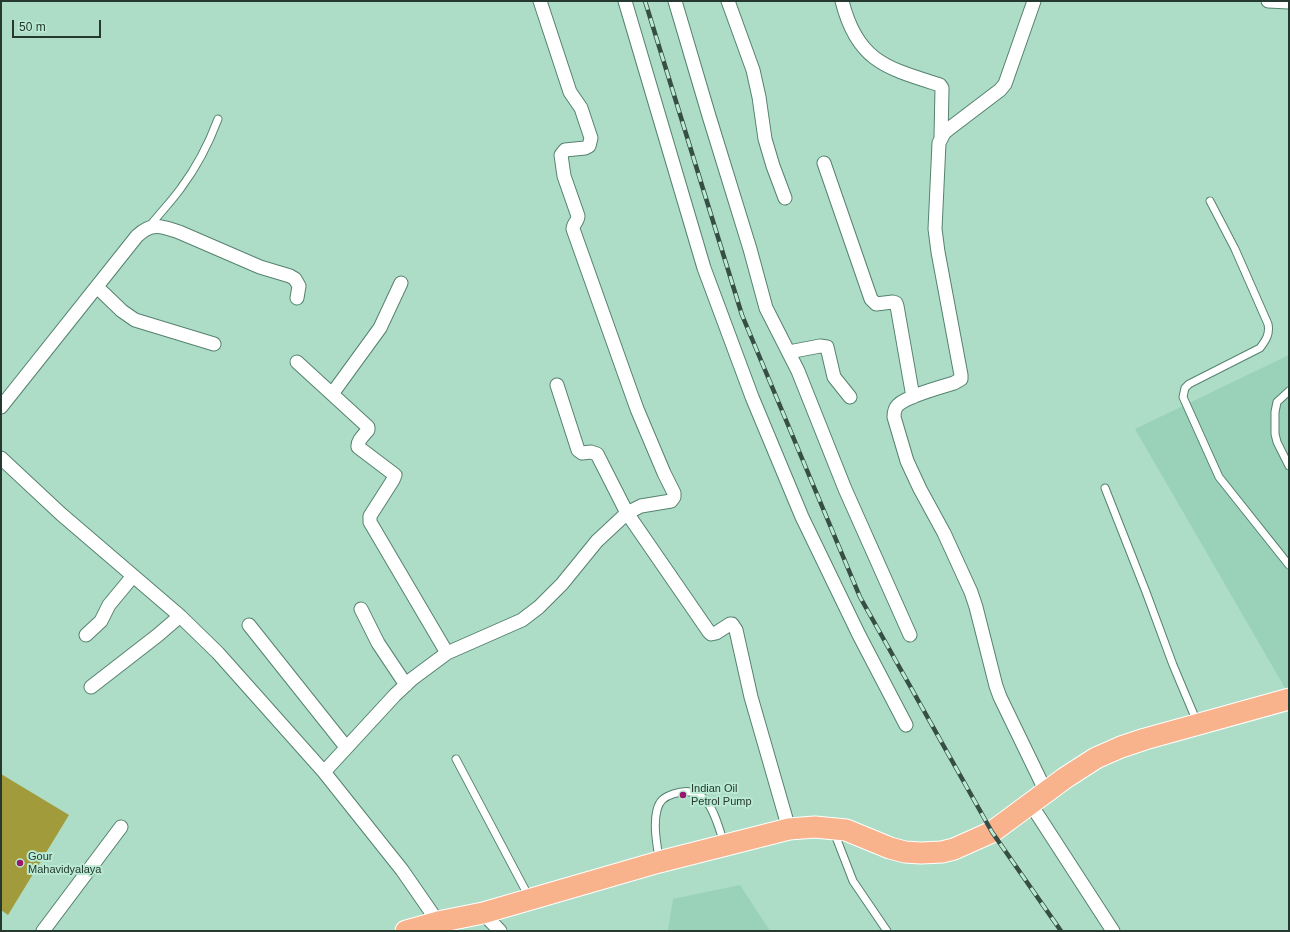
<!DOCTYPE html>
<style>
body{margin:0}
#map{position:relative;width:1290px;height:932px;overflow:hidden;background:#adddc7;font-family:Helvetica,sans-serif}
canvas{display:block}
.frame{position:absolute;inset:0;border:2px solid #263931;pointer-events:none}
.scale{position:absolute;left:12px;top:20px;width:89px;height:18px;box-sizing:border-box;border:2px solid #263931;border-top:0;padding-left:5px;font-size:12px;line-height:14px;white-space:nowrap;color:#263931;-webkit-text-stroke:3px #baead4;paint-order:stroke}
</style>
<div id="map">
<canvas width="1290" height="932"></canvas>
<div class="frame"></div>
<div class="scale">50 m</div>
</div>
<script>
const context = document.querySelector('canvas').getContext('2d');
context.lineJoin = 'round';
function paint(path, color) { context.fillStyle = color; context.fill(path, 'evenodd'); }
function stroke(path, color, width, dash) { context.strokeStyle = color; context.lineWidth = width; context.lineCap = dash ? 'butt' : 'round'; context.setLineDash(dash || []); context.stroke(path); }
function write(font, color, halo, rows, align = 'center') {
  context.font = font + ' Helvetica,sans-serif'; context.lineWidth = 4; context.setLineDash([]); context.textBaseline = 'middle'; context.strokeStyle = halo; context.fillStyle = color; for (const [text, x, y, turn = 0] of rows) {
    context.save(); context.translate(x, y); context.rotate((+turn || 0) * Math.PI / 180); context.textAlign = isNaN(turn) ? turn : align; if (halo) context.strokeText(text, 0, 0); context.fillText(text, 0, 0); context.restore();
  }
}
const built = new Path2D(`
 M1289,355v340l-154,-266z
 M740,885l30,46h-102l5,-32z`);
const building = new Path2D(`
 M1,774l68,41 -61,100 -7,-5z`);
const lane = new Path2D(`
 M1210,201l25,48 33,75c2,10 -2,16 -8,24l-71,36 -4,4 -2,9 36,80 70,88
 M149,227c10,-13 22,-25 32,-39 15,-20 28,-45 37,-69
 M1289,391l-12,11 -2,10v22l2,8 12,24
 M1105,488l41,104 27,73 24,57
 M456,759l73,138
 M834,832l19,49 34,50
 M659,859c-2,-15 -6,-34 -2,-49 2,-9 7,-13 16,-16 36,-12 42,23 51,49`);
const street = new Path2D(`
 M625,1l79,267 48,129 50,120 57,118 47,90
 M675,1l34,115 41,133 16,59 32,63 47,118 65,146
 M728,1l25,69 6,27 6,42 8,27 12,32
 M842,1c15,60 44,67 98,84l2,3 -1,49
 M1034,1l-29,83 -5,6 -50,38 -6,5 -5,10 -4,86 3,23 23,123v4l-7,4c-13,4 -47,13 -56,22 -3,3 -4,7 -4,12l13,44 13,28 24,44 27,59 5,15 20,79 4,11 46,95
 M1268,1l21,1
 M824,163l47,136 5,5 17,-2 3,1 1,3 16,91
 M97,287l25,24 13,9 79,24
 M789,352l31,-6 7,1 7,30 16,20
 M297,362l71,65v3c-4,5 -11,11 -10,17l37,28 -2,5 -23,36v6l77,131
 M557,385l21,65 4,3 9,-1 6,2 30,59 82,119 2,2 5,-1 14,-9h2l4,6 15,67 38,132
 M332,394l48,-66 21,-45
 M1,407l136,-171c15,-14 24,-10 42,-4l81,35 30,9 5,3 4,7 -2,12
 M1,458l60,56 119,102 38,37 106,119 78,98 36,52
 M361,609l17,34 28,42
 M249,625l97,122
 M86,635l15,-14 8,-16 24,-29
 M91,687l67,-52 22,-19
 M324,772l71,-77 17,-16 35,-26 75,-33 17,-13 23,-23 35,-43 30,-28 14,-7 30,-5 3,-4v-4l-10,-20 -27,-64 -64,-180c0,-5 5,-8 5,-13l-14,-40 -3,-21 4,-5 20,-2 4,-2 2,-8 -10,-30 -11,-16 -30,-91
 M1030,803l83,128
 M483,913l17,18
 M43,931l78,-104`);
const primary = new Path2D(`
 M406,931l32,-9 45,-9 176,-51 130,-33 26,-2 31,3 44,18 15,4 16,1 21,-1 12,-3 38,-17 73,-54 31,-20 25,-11 24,-8 144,-40`);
const rail = new Path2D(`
 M645,1l97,314 118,282 132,235 69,99`);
const markers = [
 [683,795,4,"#98176d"],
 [20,863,4,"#98176d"]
];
const poiNames = [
 ["Indian Oil",691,789],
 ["Petrol Pump",691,802],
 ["Gour",28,857],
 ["Mahavidyalaya",28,870]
];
paint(built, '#99d2b9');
paint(building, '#a19b3b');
stroke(lane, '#55826f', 9);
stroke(street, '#55826f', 15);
stroke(primary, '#fff', 23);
stroke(lane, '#fff', 7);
stroke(street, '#fff', 13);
stroke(primary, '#f8b28c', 21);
stroke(rail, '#374e44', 4.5);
stroke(rail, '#baead4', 3, [9]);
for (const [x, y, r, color] of markers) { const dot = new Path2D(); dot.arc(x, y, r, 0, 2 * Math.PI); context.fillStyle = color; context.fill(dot); stroke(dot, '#baead4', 1.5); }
write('11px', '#263931', '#baead4', poiNames, 'left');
</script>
